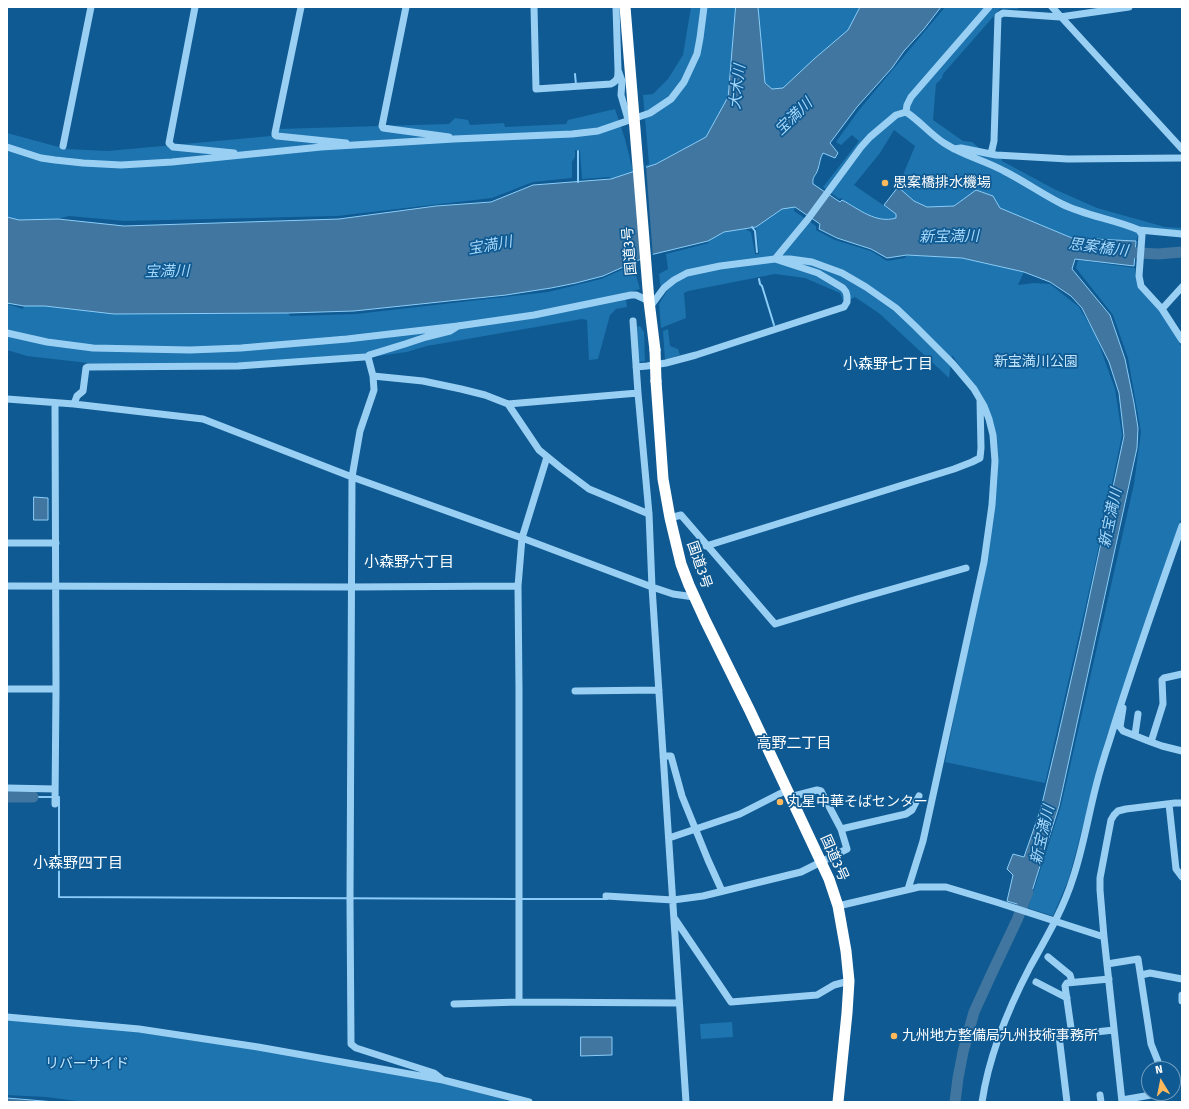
<!DOCTYPE html>
<meta charset="utf-8">
<style>
body{margin:0}
#map{position:relative;width:1189px;height:1109px;overflow:hidden;background:#0f5a92;font-family:"Fira Sans",sans-serif}
canvas{display:block}
.frame{position:absolute;inset:0;border:8px solid #fff;pointer-events:none}
.north{position:absolute;left:1141px;top:1061px;width:40px;height:40px;box-sizing:border-box;background:#0f5a92;border:1px solid #6f9cbe;border-radius:50%;rotate:350deg;font-size:11px;font-weight:700;line-height:16px;text-align:center;color:#fff}
.north::after{content:'';display:block;margin:auto;width:14px;height:18px;background:#ffb95c;clip-path:polygon(50% 0,100% 100%,50% 72%,0 100%)}
</style>
<div id="map">
<canvas width="1189" height="1109"></canvas>
<div class="frame"></div>
<div class="north">N</div>
</div>
<script>
const context = document.querySelector('canvas').getContext('2d');
context.lineJoin = 'round';
function paint(path, color) { context.fillStyle = color; context.fill(path, 'evenodd'); }
function stroke(path, color, width, dash) { context.strokeStyle = color; context.lineWidth = width; context.lineCap = dash ? 'butt' : 'round'; context.setLineDash(dash || []); context.stroke(path); }
function write(font, color, halo, rows, align = 'center') {
  context.font = font + ' "Fira Sans","Noto Sans JP",sans-serif'; context.lineWidth = 3.5; context.setLineDash([]); context.textBaseline = 'middle'; context.strokeStyle = halo; context.fillStyle = color; for (const [text, x, y, turn = 0] of rows) {
    context.save(); context.translate(x, y); context.rotate((+turn || 0) * Math.PI / 180); context.textAlign = isNaN(turn) ? turn : align; if (halo) context.strokeText(text, 0, 0); context.fillText(text, 0, 0); context.restore();
  }
}
const green = new Path2D(`
 M691,7h45l-8,90 -22,40 -50,27 -45,15 -1,-2 -28,2 -2,-29h-5v7l-3,5v16l-39,4 -41,16 -155,18 -213,5 -55,-5 -11,3 -39,1 -12,-3v-84l59,16 42,2 163,-15 7,-7 171,-5 6,-6 13,2 2,5 34,-2 1,4 61,-3 2,-4 47,-11 10,30 8,32 16,-7 -6,-69 10,-1 15,-15 15,-24z
 M758,7h102l-12,23 -34,29 -31,30h-11l-7,-6z
 M945,7h73v2h-18l-57,65 -1,4 -6,6 -3,36 30,21 9,1 16,13 13,2 1,4 52,28 43,19 68,19 17,1v3l-40,-3 -4,8 -2,5 -64,-3 -72,-30 -7,-12 -17,-6 -22,16 -27,1 -13,-6 -16,-14 17,-41 -21,-16 -14,23 -26,32 42,29v4c-20,6 -37,-9 -54,-18l1,-2 -4,1 -16,-12 36,-46 -7,-6 -11,10 -5,-3 23,-32z
 M795,207l-1,4 22,15v4l19,10 36,11 16,10 18,-3 2,-3 55,3 62,14 -6,13 16,-2 16,1 29,23 17,29 19,53 7,46 -28,134 -49,214 -100,-21 42,-208 9,-114 -26,-60 -18,-25 -3,23 -69,-64 -25,-17 -11,6 -4,-10 -35,-15 -30,-4 -87,17 -4,2 2,25 -25,10 -2,-24 8,-13 -7,-7 -1,-10 9,-5 -2,-15 43,-11 -1,-2 16,-9 21,-3 6,3 4,22h4l-3,-27 26,-18z
 M1078,260l57,8 1,10 32,43 14,27v168l-74,219 -23,83 -16,60 -16,38 -25,-8 33,-102 73,-322 7,-52 -13,-74 -15,-43 -37,-47z
 M633,265l7,24 -15,4 2,14 -11,2 -6,6 -12,44 -9,1 -2,-40 -5,-1 -155,27 -20,6 -36,5 -7,-4 -96,10 -119,2 -61,-2 -61,-7 -20,-6v-46l16,5 1,-3h21l69,8 174,-1 2,3 66,-2 192,-22 53,-13z
 M640,326l4,6 1,29 -7,1 -2,-35z
 M668,329l2,17 8,3 2,6 -15,5 -2,-29z
 M7,1020l101,8 159,23 175,32 70,19h-427l-39,-5 -39,-2z
 M732,1022l1,15 -32,2 -1,-15z`);
const water = new Path2D(`
 M736,7h22l7,76 7,6 11,-1 31,-29 34,-29 12,-23h81l-17,22 -20,22 -12,17 -35,39 -27,36 8,10 -3,5 -12,-5c-3,5 -3,10 -5,16 -2,7 -6,7 -5,15l27,18 2,-2c17,9 34,24 54,18v-4l-12,-9 14,-18 16,14 13,6 27,-1 22,-16 17,6 7,12 72,30 64,3 -2,25 -59,-7 -3,10 38,46 15,44 9,44 4,25 -1,20 -78,358 -32,101 -20,-6 6,-26 -6,-6 6,-15 11,3 17,-49 16,-67 24,-105 43,-200 -5,-43 -10,-31 -27,-54 -11,-12 -21,-14 -26,-10 -62,-14 -55,-3 -20,3 -16,-9 -34,-11 -18,-9 1,-5 -25,-17 -13,2 -26,18 -32,5 -16,9 -58,14 -47,21 -27,7 -25,5 -45,7 -152,16 -66,2 -174,1 -69,-8h-21l-17,-3v-86l12,3 39,-1 66,7 215,-7 97,-13 55,-4 42,-17 78,-6 45,-15 50,-27 22,-40z
 M34,497l14,1v22h-14z
 M581,1037h31v18l-31,1z
 M7,1098l48,4h-48z`);
const pier = new Path2D(`
 M646,166l7,91h-2l-16,-88z`);
const stream = new Path2D(`
 M575,74l1,11
 M578,151v31
 M752,227l3,4 2,21
 M759,279l1,5 2,2 12,39
 M33,797h20
 M57,797h2v100l458,2
 M521,899h86`);
const river = new Path2D(`
 M1121,252l37,2 24,-2
 M7,797h26
 M955,1102l3,-24 5,-26 11,-40 17,-37 26,-55 11,-28`);
const minor = new Path2D(`
 M195,7l-26,136 4,4 61,6
 M301,7l-26,126v2l2,1 69,7
 M406,7l-24,119 1,2 66,9
 M534,7l2,82 75,-5c7,-4 7,-6 7,-14
 M616,7l2,63 4,11 -1,14 7,24
 M1052,7l130,142
 M906,112l1,-7 4,-8 78,-90
 M63,146l28,-139
 M7,147l34,11 14,2 28,3 38,2 51,-3 149,-15 133,-8 118,-5 26,-3 52,-18 21,-14 13,-17 13,-28 3,-16 4,-31
 M954,149l7,-1 35,7 72,4 114,-1
 M991,154l3,-13 4,-125 5,-3 57,4 69,-10
 M1139,230l43,4
 M650,307l14,-19 10,-8 13,-7 33,-7 55,-7h15l22,3 30,11 24,14 30,21 19,18 38,38 21,25 10,17 5,13 4,16 2,26 -3,44 -8,57 -61,279 -15,48
 M1162,309l20,-22
 M7,333l40,9 46,6 97,2 51,-2 106,-9 111,-13 76,-11 97,-20h5l13,6
 M636,367l11,-1 19,-3 30,-8 148,-48 3,-5v-6l-1,-4 -3,-4 -25,-15 -43,-14 33,-40 53,-72 9,-10 26,-22 10,-3c14,9 24,22 38,31 20,13 40,17 60,28 20,10 38,23 58,33 24,12 52,15 77,26l3,5 -3,41 2,10 21,23 20,31
 M373,376l50,5 38,8 24,6 23,9 130,-11
 M7,399l67,5 129,15 149,58 170,61 130,49 -3,-73 -11,-121 -5,-72
 M74,404l3,-8 6,-5 3,-23 2,-1 150,-1 126,-9h4
 M508,404l31,46 22,18 28,21 60,25
 M670,518l11,-3 94,109 82,-25 109,-31
 M7,543h49
 M706,546l248,-77 18,-7 8,-4 1,-10 -1,-47
 M7,586l344,1 167,-1
 M1182,674l-18,4 -2,2 1,24 -12,38 11,4 20,5
 M7,689h49
 M575,691l84,-1
 M1123,708l-3,19 3,4 28,11
 M1135,735l3,-21
 M663,756h8l11,40 26,64 14,31
 M7,788l48,1
 M790,797l27,-7 4,1 20,38
 M55,804l1,-115 -1,-286
 M1169,804l7,65 6,8
 M669,838l71,-24 47,-24
 M606,896l67,4 30,-4 98,-24 46,-23 -6,-20 65,-15 6,-4 7,-14
 M838,906l81,-19h27l50,15 108,35
 M675,919l56,83 86,-7 17,-10 15,-4
 M1048,957l22,18 2,7
 M1107,964l31,-5 13,85 10,25
 M1141,975l9,-2 32,6
 M1036,982l31,16
 M1182,995v6
 M519,1002v-312l-1,-104 4,-48 25,-81
 M454,1004l65,-2 160,1
 M7,1017l132,12 119,18 185,33 86,22
 M1072,1035l-7,-49 2,-3 42,-4
 M443,1080l-9,-7 -78,-25 -5,-4 -1,-144 2,-423 8,-46 14,-41 -1,-14 -5,-19 1,-2 36,-11 21,-7 24,-6 8,-5
 M1100,1095l1,7
 M1122,1100l29,-5 5,-2
 M686,1102l-34,-515 21,7 21,3
 M982,1102c7,-47 26,-93 48,-135 16,-29 33,-57 43,-89 10,-30 15,-61 23,-92 4,-16 9,-32 14,-47 22,-72 47,-142 72,-213
 M1067,1102l-8,-66 55,-6
 M1122,1102l-18,-165 -4,-47v-12l11,-58 3,-5 4,-4 8,-2 49,-6h7`);
const highway = new Path2D(`
 M625,7l24,294 6,49
 M656,381l7,98 7,39 11,46 8,21 16,35 45,91 79,168 9,27 8,45 3,30 -2,32 -9,89`);
const highwayBridge = new Path2D(`
 M655,350l1,31`);
const markers = [
 [885,183,4,"#ffb95c"],
 [780,802,4,"#ffb95c"],
 [894,1036,4,"#ffb95c"]
];
const poiNames = [
 ["思案橋排水機場",893,183],
 ["丸星中華そばセンター",788,802],
 ["九州地方整備局九州技術事務所",902,1036]
];
const streetNames = [
 ["国道3号",630,251,-95],
 ["国道3号",699,565,71],
 ["国道3号",834,858,66]
];
const parkNames = [
 ["新宝満川公園",1036,362],
 ["リバーサイド",87,1064]
];
const waterNames = [
 ["大木川",738,87,-83],
 ["宝満川",794,117,-44],
 ["新宝満川",949,237,-1],
 ["宝満川",490,246,-10],
 ["思案橋川",1098,248,7],
 ["宝満川",167,272,-1],
 ["新宝満川",1111,518,-78],
 ["新宝満川",1043,835,-77]
];
const neighbourhoodNames = [
 ["小森野七丁目",888,365],
 ["小森野六丁目",409,563],
 ["高野二丁目",794,744],
 ["小森野四丁目",78,864]
];
paint(green, '#1d74af');
paint(water, '#40769f');
stroke(water, '#8bcdf8', 1);
paint(pier, '#0f5a92');
stroke(stream, '#8bcdf8', 2);
stroke(river, '#40769f', 11);
stroke(minor, '#9acff4', 7);
stroke(highway, '#fff', 11);
stroke(highwayBridge, '#fff', 11);
for (const [x, y, r, color] of markers) { const dot = new Path2D(); dot.arc(x, y, r, 0, 2 * Math.PI); context.fillStyle = color; context.fill(dot); stroke(dot, '#0f5a92', 1.5); }
write('14px', '#fff', '#0f5a92', poiNames, 'left');
write('14px', '#fff', '#0f5a92', streetNames);
write('14px', '#c1e5fe', '#0f5a92', parkNames);
write('italic 15px', '#a6d8fb', '#0f5a92', waterNames);
write('15px', '#fff', '#0f5a92', neighbourhoodNames);
</script>
